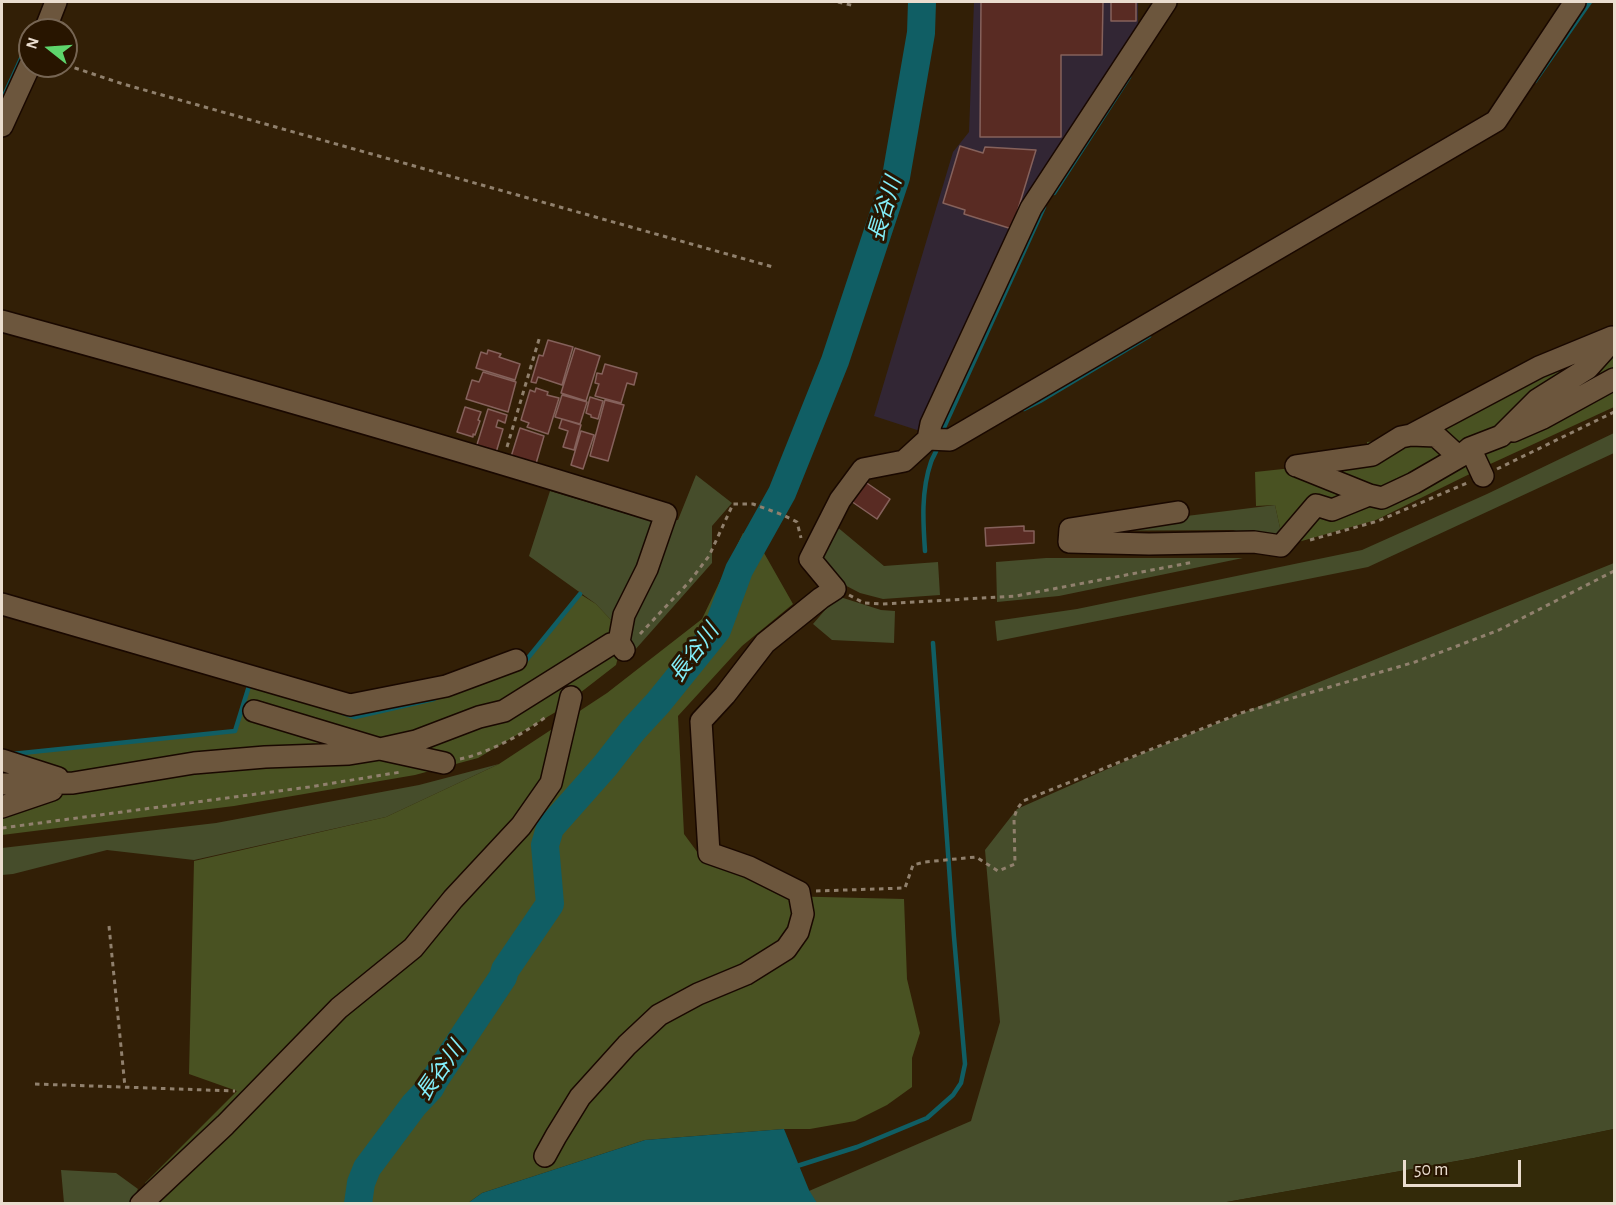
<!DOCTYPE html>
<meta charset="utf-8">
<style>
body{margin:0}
#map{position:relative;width:1616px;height:1205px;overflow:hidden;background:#321f06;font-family:"Alegreya Sans",sans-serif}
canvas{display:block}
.frame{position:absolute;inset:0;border:3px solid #eaddcf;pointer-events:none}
.north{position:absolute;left:18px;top:18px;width:60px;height:60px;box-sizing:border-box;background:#281500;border:2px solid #766553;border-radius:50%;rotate:287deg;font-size:16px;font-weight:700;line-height:24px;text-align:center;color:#eaddcf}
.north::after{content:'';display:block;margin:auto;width:21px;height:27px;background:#5ed56c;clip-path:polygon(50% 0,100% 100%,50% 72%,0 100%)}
.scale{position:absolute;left:1403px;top:1160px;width:118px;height:27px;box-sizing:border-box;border:3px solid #eaddcf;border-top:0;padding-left:8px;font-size:18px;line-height:21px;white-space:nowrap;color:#eaddcf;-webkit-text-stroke:4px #281500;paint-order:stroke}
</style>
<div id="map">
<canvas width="1616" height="1205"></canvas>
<div class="frame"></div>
<div class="north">N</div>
<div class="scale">50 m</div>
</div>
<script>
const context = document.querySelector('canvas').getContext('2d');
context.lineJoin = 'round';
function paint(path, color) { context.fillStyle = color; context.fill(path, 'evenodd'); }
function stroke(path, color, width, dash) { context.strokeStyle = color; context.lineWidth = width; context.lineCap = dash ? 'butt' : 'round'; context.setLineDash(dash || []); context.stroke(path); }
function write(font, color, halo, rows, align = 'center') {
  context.font = font + ' "Alegreya Sans","Noto Sans JP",sans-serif'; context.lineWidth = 6; context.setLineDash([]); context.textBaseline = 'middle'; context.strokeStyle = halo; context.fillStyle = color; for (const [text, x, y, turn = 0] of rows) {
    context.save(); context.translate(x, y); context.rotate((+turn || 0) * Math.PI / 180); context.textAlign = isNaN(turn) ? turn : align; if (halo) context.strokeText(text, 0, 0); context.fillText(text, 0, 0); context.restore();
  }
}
const industrial = new Path2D(`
 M974,2h164v33l-218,396 -46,-15 79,-264 16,-20z`);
const green = new Path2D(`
 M1614,433v20l-246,114 -371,74 -2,-20 82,-12 285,-59 125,-56z
 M696,475l36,28 -20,23v37l-78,88 -10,-17 -28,-30 -67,-48 21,-65 94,28 34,1z
 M1275,505l9,41 -51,-16 -167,1z
 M836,526l48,40 54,-4 2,33 -57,4 -23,-6 -25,-13 -17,-26z
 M1046,558h197l-184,38 -62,6 -1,-40z
 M1614,563v566l-140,29 -253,45 -404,1 -8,-13 162,-70 29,-99 -15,-172 32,-41 129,-57z
 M837,596l44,14 14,1 -1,32 -62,-3 -19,-16z
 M499,764l-113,53 -192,43 -87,-10 -94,24 -11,1v-27l214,-25 203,-38z
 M61,1170l55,3 22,16 -7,14h-67z`);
const forest = new Path2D(`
 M1614,340v67l-128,59 -110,54 -92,26 -9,-41 -19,1 -1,-34 112,-12v-18l43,-4z
 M743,533l12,4 38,67 -51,42 -64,70 6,118 14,19 83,43 123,3 3,80 13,54 -8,25v29l-25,18 -32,16 -45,8h-26l-139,11 -163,53 -14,10h-318l-5,-20 92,-92 -48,-17 5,-213 192,-44 113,-53 108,-71 95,-74z
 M580,594l16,10 28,30 -8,31 -62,48 -76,45 -63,17 -181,31 -232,29v-84l9,3 224,-23 14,-45 106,31 93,-21 74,-31z`);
const sand = new Path2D(`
 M1614,1129v74h-393l253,-45z`);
const water = new Path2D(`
 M784,1129l25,61 8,13h-349l14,-10 163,-53z`);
const stream = new Path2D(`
 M1535,81l55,-79
 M2,100l28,-61
 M1054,193l75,-116
 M1024,409l16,-8 109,-65
 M941,434l103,-227
 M925,551c-2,-29 -4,-60 6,-89 2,-6 6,-10 7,-17
 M523,664l57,-70
 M343,713l12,4 79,-18
 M12,754l223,-23 14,-45 5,1
 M794,1167l63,-20 70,-29 26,-23 8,-12 4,-19 -11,-127 -21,-294`);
const river = new Path2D(`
 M358,1204l3,-21 6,-15 47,-63 16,-17 5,-9 68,-102 2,-7 45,-66 -5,-59 5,-17 55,-62 28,-36 25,-27 59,-73 22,-60 43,-77 53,-132 61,-184 25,-144 1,-31`);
const building = new Path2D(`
 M981,2h122l-1,53h-41v82h-81z
 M1111,2h25v19h-25z
 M960,146l23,7 2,-6 51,3 -24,79 -48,-15 1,-4 -22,-7z
 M548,340l25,7 -11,38 -24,-8 -2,6 -5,-1 8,-27 4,1z
 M575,348l25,8 -14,45 -25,-8z
 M488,350l13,4 -2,3 21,7 -5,16 -39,-12 5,-16 6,2z
 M605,364l32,9 -3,12 -7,-2 -6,20 -26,-7 4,-12 -4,-1 2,-10 5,1z
 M483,372l33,10 -8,30 -42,-13 6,-19 7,2z
 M536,388l12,4 -1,3 12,3 -11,36 -21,-7 2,-4 -8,-3 9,-30 5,2z
 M562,395l25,7 -7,22 -25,-7z
 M590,397l13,4 -5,18 -7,-2v-2l-5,-2z
 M605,400l19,5 -16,56 -18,-5z
 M465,407l16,5 -3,8 2,1 -5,14 -2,-1v3l-16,-5z
 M488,409l19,6 -2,8 -7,-3 -2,7 7,2 -8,27 -20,-5z
 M562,419l19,6 -7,25 -11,-3 5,-16 -9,-3z
 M520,428l24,8 -9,31 -25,-7z
 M581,431l13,4 -11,34 -12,-4z
 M861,479l29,20 -13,20 -29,-20z
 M1024,526v5h10v12l-48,3 -1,-18z`);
const path = new Path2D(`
 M838,2l17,4
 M66,65l57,19 650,183
 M507,447l33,-111
 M1497,469l117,-57
 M1310,540l68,-19 89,-38
 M849,595l15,8 18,1 134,-8 178,-34
 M640,634l50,-53 19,-25 24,-52h20l30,11 14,7 4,16
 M460,759c26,-5 66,-26 87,-43
 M2,828l307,-41 92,-15
 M816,891l89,-3 8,-23 12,-3 51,-5 22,14 17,-7 -1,-46 3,-9 6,-8 218,-88 174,-51 84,-32 115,-59
 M109,926l16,161
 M35,1084l200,7`);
const minor = new Path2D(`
 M45,30l11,-28
 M2,126l28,-61
 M2,321c222,61 444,124 664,193l-19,55 -23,46 -5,27 5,8
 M1513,431l30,-13 71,-39
 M1411,435l128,-68 73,-30
 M928,439l22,1 546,-319 79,-119
 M1470,448l13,28
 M1296,466l76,-11 29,-18 10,-2 25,1 23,21
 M1297,466l72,29
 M1178,512l-108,17 -1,13 80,2 105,-2 27,4 35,-41 16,5 37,-15 13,3 32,-15 45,-26 11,-9 31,-12 36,-36 51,-32 26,-29
 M2,604l348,101 96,-19 70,-26
 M254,711l126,38 64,14
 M2,760l56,18
 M2,784l71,-1 121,-20 71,-6 84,-3 31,-5 36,-8 63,-24 25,-6 107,-67 8,-2
 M2,807l50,-17
 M545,1156l11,-20 24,-39 47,-52 32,-30 39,-21 48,-20 40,-25 12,-17 5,-18 -4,-22 -50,-25 -40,-14 -8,-132 24,-26 40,-52 56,-45 14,-9 -25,-30 30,-59 23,-31 41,-8 24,-22 3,-15 100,-216 135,-206
 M141,1204l84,-79 114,-117 74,-60 40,-49 68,-73 30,-43 20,-86`);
const waterNames = [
 ["長谷川",885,209,-73],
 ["長谷川",694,653,-53],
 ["長谷川",440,1071,-55]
];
paint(industrial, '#322634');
paint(green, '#464d2b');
paint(forest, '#495222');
paint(sand, '#332a09');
paint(water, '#105e64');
stroke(stream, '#105e64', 4.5);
stroke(river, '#105e64', 28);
paint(building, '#592b23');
stroke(building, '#85615b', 1.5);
stroke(minor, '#190800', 24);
stroke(path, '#90806d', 3, [4.5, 4.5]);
stroke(minor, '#6c563d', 21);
write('italic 22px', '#83eef9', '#281500', waterNames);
</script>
